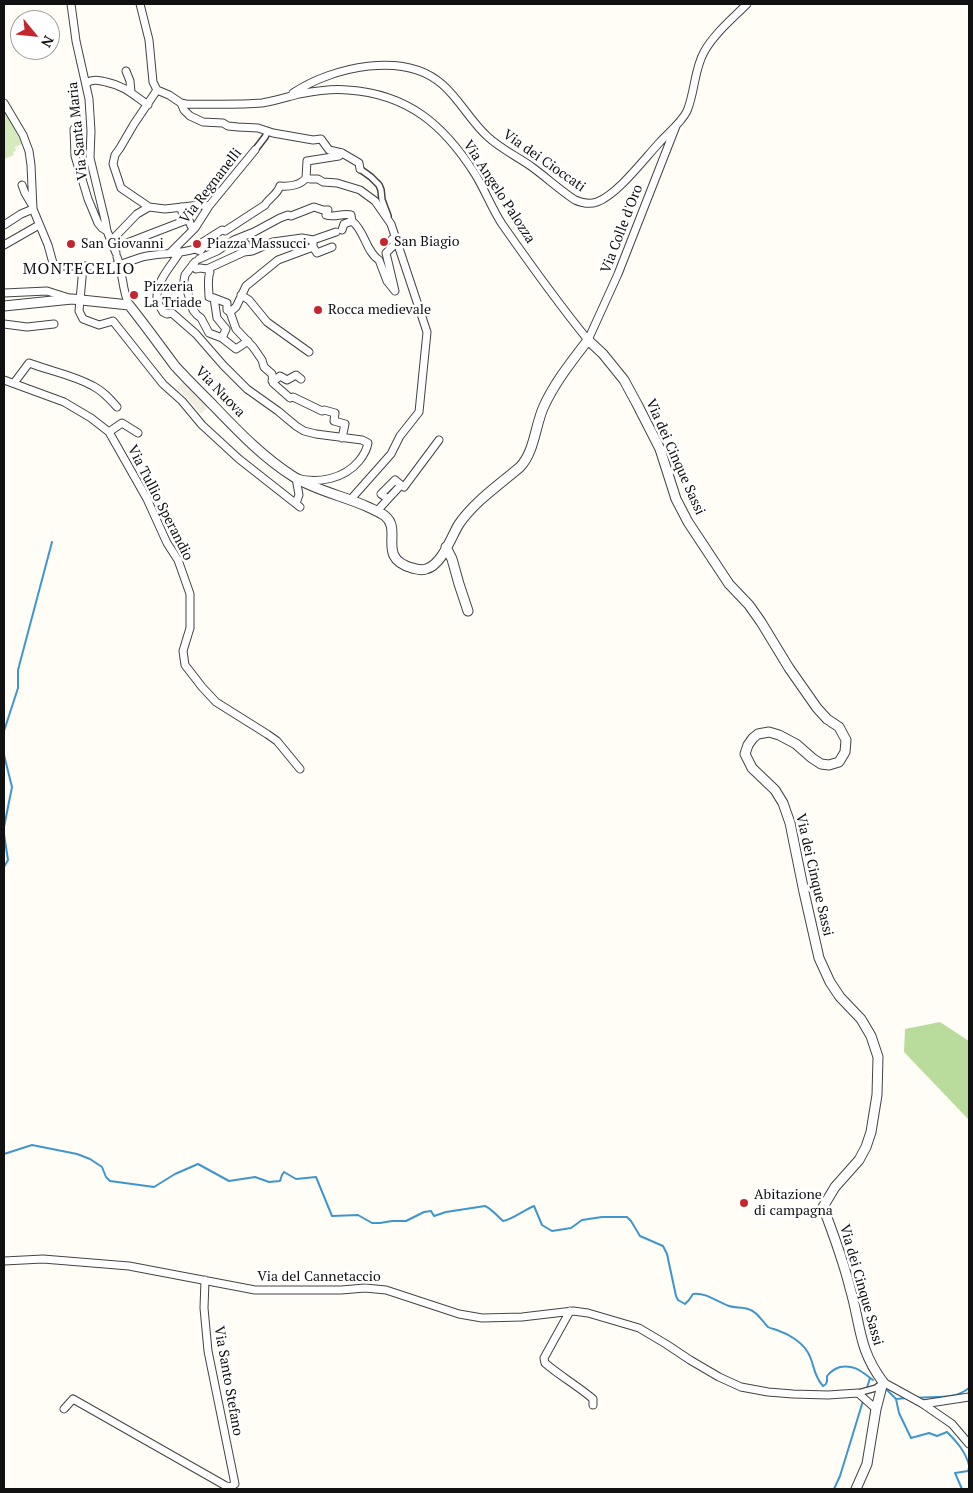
<!DOCTYPE html>
<style>
body{margin:0}
#map{position:relative;width:973px;height:1493px;overflow:hidden;background:#fffdf5;font-family:"PT Serif",serif}
canvas{display:block}
.frame{position:absolute;inset:0;border:5px solid #111;pointer-events:none}
.north{position:absolute;left:10px;top:10px;width:50px;height:50px;box-sizing:border-box;background:#fff;border:1px solid #a0a0a0;border-radius:50%;rotate:118deg;font-size:14px;font-weight:700;line-height:20px;text-align:center;color:#111}
.north::after{content:'';display:block;margin:auto;width:18px;height:22px;background:#c4262e;clip-path:polygon(50% 0,100% 100%,50% 72%,0 100%)}
</style>
<div id="map">
<canvas width="973" height="1493"></canvas>
<div class="frame"></div>
<div class="north">N</div>
</div>
<script>
const context = document.querySelector('canvas').getContext('2d');
context.lineJoin = 'round';
function paint(path, color) { context.fillStyle = color; context.fill(path, 'evenodd'); }
function stroke(path, color, width, dash) { context.strokeStyle = color; context.lineWidth = width; context.lineCap = dash ? 'butt' : 'round'; context.setLineDash(dash || []); context.stroke(path); }
function write(font, color, halo, rows, align = 'center') {
  context.font = font + ' "PT Serif",serif'; context.lineWidth = 5; context.setLineDash([]); context.textBaseline = 'middle'; context.strokeStyle = halo; context.fillStyle = color; for (const [text, x, y, turn = 0] of rows) {
    context.save(); context.translate(x, y); context.rotate((+turn || 0) * Math.PI / 180); context.textAlign = isNaN(turn) ? turn : align; if (halo) context.strokeText(text, 0, 0); context.fillText(text, 0, 0); context.restore();
  }
}
const green = new Path2D(`
 M4,109l18,35 -7,3 1,4 -3,1 1,3 -10,4z`);
const forest = new Path2D(`
 M940,1022l29,19v79l-65,-68 1,-23z`);
const plaza = new Path2D(`
 M187,378l24,26 -10,10 -24,-27z`);
const stream = new Path2D(`
 M4,731l14,-43v-18l34,-128
 M4,755l8,32 -8,40
 M4,834l4,26 -4,7
 M4,1154l28,-9 45,9 13,5 12,8 4,10 4,4 44,6 21,-13 23,-10 31,17 26,-4 14,5 11,-1 2,-6 2,-3 12,7 20,-2 16,39 26,-1 14,8h8l12,-2h14l18,-9 7,-1 3,5 12,-4 39,-6c7,3 12,10 18,15 9,-1 21,-11 31,-15l8,19 10,6 19,-3 11,-8 20,-3h25l4,4 9,15 23,10 4,8 9,42 2,4 7,4 4,-4 4,-6c13,-2 24,8 36,12 6,2 13,1 19,3 9,2 14,12 20,18 3,2 8,2 11,4 10,3 22,11 28,20 8,12 5,23 16,35 5,-2 4,-6 4,-10 4,-5 7,-7 13,-9 14,-3 22,5 33,13
 M887,1390l9,9 3,14 12,25 18,-5 8,3 10,-4c10,10 18,19 22,33
 M864,1397l6,-19
 M916,1398c18,-2 39,2 53,-10
 M896,1399l11,-1
 M834,1489l6,-13 23,-75
 M962,1489l-7,-16 13,-2 1,-3`);
const pedestrian = new Path2D(`
 M255,150l10,-13 3,-6
 M360,169l11,8 8,8 2,5 1,10 6,16
 M242,237l1,7h4l2,8
 M858,1393l18,-5 5,-4`);
const minor = new Path2D(`
 M71,4l5,37 13,58 2,32 -1,27 15,62 2,11 9,22
 M140,4l9,36 4,42 4,8 -23,34 -14,24 -5,7 -2,9 8,24 28,19
 M126,71l4,10 1,11
 M86,83c7,-4 12,-3 20,-1 19,4 26,12 42,23
 M157,90l12,5 12,8 5,1c26,0 51,1 76,-1 13,-2 25,-6 37,-9 16,-3 33,-6 49,-4 60,4 96,35 127,84 10,16 17,35 27,50 28,40 56,79 86,116l30,-66 58,-148
 M293,93c39,-26 112,-43 150,-8 17,15 28,37 45,52 13,12 30,20 44,30 15,11 28,23 43,33 7,3 14,5 22,2 21,-8 47,-43 63,-60 9,-10 21,-19 27,-31 8,-19 7,-41 17,-59 10,-18 28,-33 43,-48
 M4,103l19,32 6,16 2,14 2,44 15,36 5,18 4,3h55c12,-1 23,-8 35,-10 16,-3 33,-2 48,-7l5,2 4,-5 -1,-4 19,-12 3,1 40,-26c4,-7 12,-10 15,-19 9,1 21,-1 26,-8l4,1h8l5,3 14,1 23,7 15,11 16,23 36,108 -8,80 -19,24 -9,18 -40,45
 M181,103l3,7 6,6 13,6 20,1 5,3 10,1 20,1 15,5 40,7 8,-1 8,11 13,3 17,10 1,6
 M74,129l1,27 13,43 10,24 4,5 5,3
 M306,178l1,-17 32,-5 3,-3
 M22,185l3,8 7,12
 M184,221l5,-1 2,6 4,2
 M352,221c13,10 14,31 27,39l8,21 8,10 -9,-38 9,-9 -3,-5
 M4,225l17,-11 12,-5
 M111,241l26,-27 12,-7 16,2 35,-4 9,1
 M313,243v4l4,6 15,-6
 M4,245l35,-20
 M114,248l70,-27 -3,-14
 M180,252c-8,13 -24,29 -23,46 0,5 4,10 6,14l4,2 5,-1 24,21 27,31 24,24 31,22 18,15 8,5 12,3 46,6 6,3c-1,6 -5,13 -9,18 -15,18 -41,23 -63,17l3,17 -3,8
 M170,253l25,-25 14,-22 46,-56
 M117,257c6,15 5,33 12,48
 M199,259l18,-8 17,-11 20,-8 26,-14 8,-3 3,1 23,-9 9,3h5l-2,5c8,3 16,-2 25,0l1,6 -8,3 -2,6
 M195,262l-10,13 -2,11 3,1 7,23 4,5 4,3 8,15 13,5 14,11 12,-8
 M193,264l3,5 4,-1 7,1 37,-17 8,-1 21,-9 29,-4 11,2 23,-8
 M83,267l-4,44 4,8 16,6 14,-4 50,63 19,17 20,24 37,34 61,48
 M207,269l3,3c-3,7 -1,17 -1,25l5,1 3,20 9,11 -4,9
 M4,293l43,-2 22,7
 M241,295l8,5 18,22 42,30
 M214,298l13,5v7l3,2 6,17 17,18 9,13 2,7 8,7 1,9 17,15 3,-1 29,14 2,-1 11,3 -1,8 11,3 -3,14
 M230,312l6,-5 10,-21 32,-26 35,-13
 M4,324l23,3 27,-3
 M4,380l60,22 27,16 18,14 38,67 20,44 11,17 12,34v34l-7,23 2,14 17,22 14,15 51,32 10,7 23,28
 M272,381l3,-1 5,-4 7,4 9,-5 5,4
 M14,383l15,-20c21,8 44,12 64,23 10,5 17,13 24,21
 M109,432l13,-9 16,10
 M401,485l3,2 35,-47
 M377,511l24,-26 -6,-5 -14,14 7,5
 M4,1261l39,-2 86,7 126,24h86l24,-2 21,2 73,24 23,4 40,-1 51,-6 15,2 51,15 27,16 24,16 29,17 22,10 27,5 25,2 35,1 30,-2 18,16
 M570,1311l-26,47 1,5c15,13 33,23 48,36v6
 M883,1382l40,22 29,20 17,20
 M923,1404l46,-7
 M64,1409l9,-10 153,87 4,1 5,-3 -27,-133 -4,-43 1,-28`);
const tertiary = new Path2D(`
 M4,306l68,-7 57,6c16,20 31,41 46,61 11,12 23,24 34,35 27,28 53,56 85,76 23,14 50,19 74,30 6,3 12,5 17,9 18,14 -9,42 27,52 5,1 9,3 14,1 16,-4 25,-32 33,-45 16,-23 40,-39 61,-57 15,-16 15,-42 24,-61 11,-24 28,-45 44,-66l15,14 21,26 13,24 23,45 16,50 12,23 41,62 20,21 12,17 28,46 28,40 10,11 12,8 7,13 -1,12 -6,10 -10,3 -8,-1 -9,-6 -16,-14 -17,-9 -10,-3 -11,2 -5,4 -5,7 -3,9 7,14 23,22 8,13 7,20 14,69 15,66 11,24 10,15 21,22 10,17 7,21 -1,38 -6,37 -5,15 -7,13 -24,27 -12,20c10,26 20,53 27,81 11,37 8,61 33,94l-7,27 -9,55 -11,25
 M446,547l6,12 7,25 9,27`);
const markers = [
 [384,242,5,"#c4262e"],
 [71,244,5,"#c4262e"],
 [197,244,5,"#c4262e"],
 [134,295,5,"#c4262e"],
 [318,310,5,"#c4262e"],
 [744,1203,5,"#c4262e"]
];
const streetNames = [
 ["Via Santa Maria",78,131,-96],
 ["Via dei Cioccati",544,161,35],
 ["Via Regnanelli",211,186,-52],
 ["Via Angelo Palozza",499,192,57],
 ["Via Colle d'Oro",622,229,-69],
 ["Via Nuova",220,392,46],
 ["Via dei Cinque Sassi",675,457,66],
 ["Via Tullio Sperandio",160,503,63],
 ["Via dei Cinque Sassi",814,875,77],
 ["Via del Cannetaccio",319,1277],
 ["Via dei Cinque Sassi",861,1285,74],
 ["Via Santo Stefano",228,1381,80]
];
const poiNames = [
 ["San Biagio",394,242],
 ["San Giovanni",81,244],
 ["Piazza Massucci",207,244],
 ["Pizzeria",144,287],
 ["La Triade",144,303],
 ["Rocca medievale",328,310],
 ["Abitazione",754,1195],
 ["di campagna",754,1211]
];
const quarterNames = [
 ["MONTECELIO",79,269]
];
paint(green, '#d5ebbd');
paint(forest, '#b9dc9c');
paint(plaza, '#f1ede2');
stroke(stream, '#3f96cf', 2);
stroke(pedestrian, '#444', 8);
stroke(minor, '#444', 9);
stroke(tertiary, '#444', 11);
stroke(pedestrian, '#fff', 5);
stroke(minor, '#fff', 7);
stroke(tertiary, '#fff', 9);
for (const [x, y, r, color] of markers) { const dot = new Path2D(); dot.arc(x, y, r, 0, 2 * Math.PI); context.fillStyle = color; context.fill(dot); stroke(dot, '#fff', 2); }
write('14px', '#111', '#fff', streetNames);
write('14px', '#111', '#fff', poiNames, 'left');
context.letterSpacing = '1px';
write('16px', '#111', '#fff', quarterNames);
context.letterSpacing = '0px';
</script>
